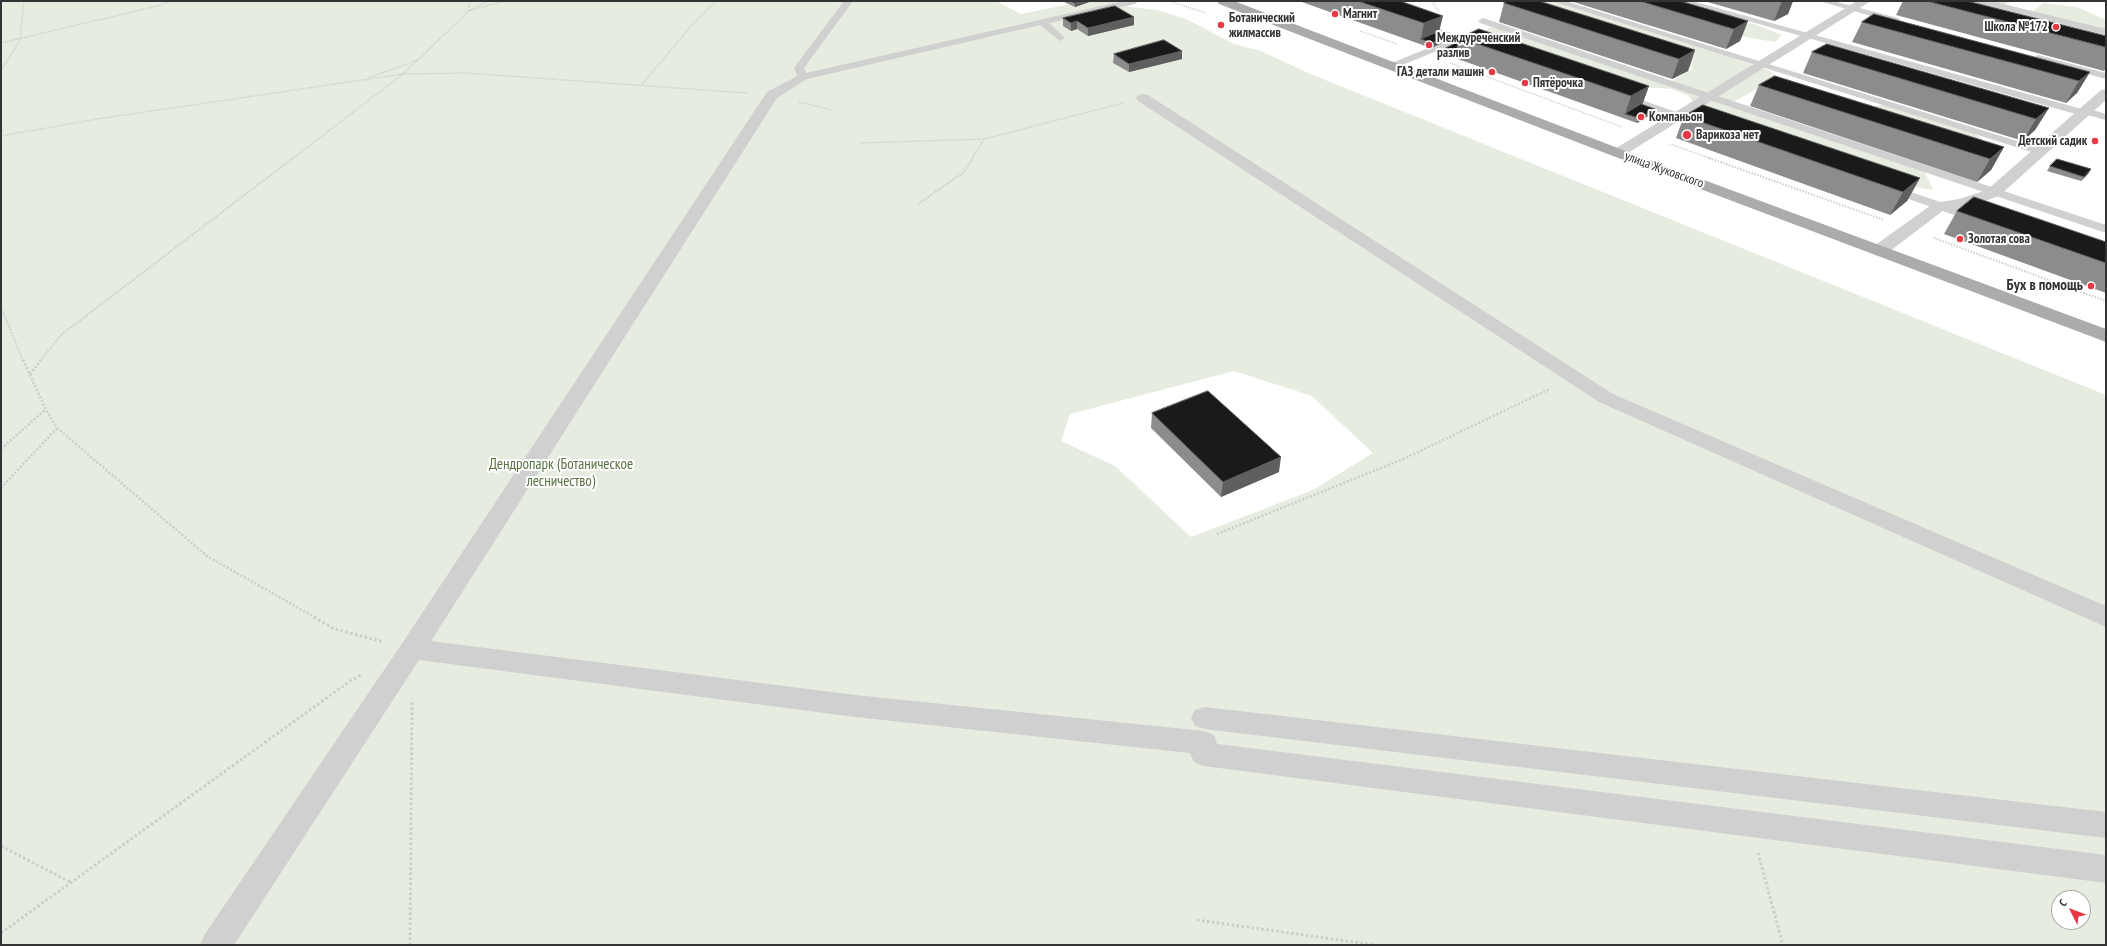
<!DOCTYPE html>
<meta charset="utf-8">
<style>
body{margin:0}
#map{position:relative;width:2107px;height:946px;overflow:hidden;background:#fff;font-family:"PT Sans Narrow",sans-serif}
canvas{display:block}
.frame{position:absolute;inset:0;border:2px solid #333;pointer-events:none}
.north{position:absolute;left:2051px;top:890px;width:40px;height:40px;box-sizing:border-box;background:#fff;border:1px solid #adadad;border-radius:50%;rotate:312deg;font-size:11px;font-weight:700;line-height:16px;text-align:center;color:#333}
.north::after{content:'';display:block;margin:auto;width:14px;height:18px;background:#e63946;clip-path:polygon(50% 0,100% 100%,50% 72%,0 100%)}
</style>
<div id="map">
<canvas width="2107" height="946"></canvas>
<div class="frame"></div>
<div class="north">С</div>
</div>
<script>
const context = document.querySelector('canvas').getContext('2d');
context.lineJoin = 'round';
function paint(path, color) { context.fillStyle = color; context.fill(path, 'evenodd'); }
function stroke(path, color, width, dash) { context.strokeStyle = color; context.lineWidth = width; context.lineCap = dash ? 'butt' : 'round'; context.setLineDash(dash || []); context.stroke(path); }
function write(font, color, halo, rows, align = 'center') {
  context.font = font + ' "PT Sans Narrow",sans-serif'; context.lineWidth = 4; context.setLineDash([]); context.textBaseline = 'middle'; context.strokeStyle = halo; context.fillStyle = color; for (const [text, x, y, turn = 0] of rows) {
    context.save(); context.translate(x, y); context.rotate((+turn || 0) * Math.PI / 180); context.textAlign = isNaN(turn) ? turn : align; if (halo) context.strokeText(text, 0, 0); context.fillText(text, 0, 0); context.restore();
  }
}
const green = new Path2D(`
 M1,1h995l25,13 65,-13h25l19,6 27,3 29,9 48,25 27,7 47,22 798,322v550h-2105zM1234,371l78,25 61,57 -60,37 -122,47 -76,-71 -54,-25 9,-27zM2059,898h24v24h-24z
 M1509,1h57l155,49 18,10 31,11 9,8 78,33 27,-8 87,25 16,15 -58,1 -172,-56 -27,15 194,66 9,20 -70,-12 -158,-55 -16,-27 -17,-7 -83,-6 -120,-41 20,-14 9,-2 171,57 24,-15 -172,-55 -18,-8z
 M1896,1h116l-15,8 31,6 15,-12 34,4 29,13v33z
 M1733,23l21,1 28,11 -7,7 -42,-7z`);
const pathFar3 = new Path2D(`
 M488,1l-19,10 35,-10
 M1169,1l37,12
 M1432,1l7,11
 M1360,31l37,13
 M1,43l156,-37 14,-5
 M1450,63l172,64
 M1,71l19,-31 4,-39
 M368,78l50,-18
 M642,84l51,-60 23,-23
 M799,102l33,8
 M1,136l96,-17 306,-45 63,-1 281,20
 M861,143l123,-4 139,-36
 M1670,144l42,15
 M292,159l111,-85 66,-63v-10
 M972,159l12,-20`);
const pathFar2 = new Path2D(`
 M1709,158l175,62
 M918,204l46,-32 9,-14
 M1934,238l172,63
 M1,307l22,54
 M40,361l21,-26 232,-177`);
const pathFar1 = new Path2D(`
 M23,360l23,50 11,18 150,128 109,62
 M30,374l11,-14
 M1,449l44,-39
 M1,488l56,-60
 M1217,534l184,-74 149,-71`);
const path = new Path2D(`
 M314,617l20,12 50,13
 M1,846l69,36
 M1758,853l25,92
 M1197,920l178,25
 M1,933l349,-252 11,-6
 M410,945l2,-245`);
const service = new Path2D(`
 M844,1h9l-49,67 2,5 317,-72h16l-4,3 -86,19 16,15 -5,3 -20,-16 -237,55 -4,-1 -5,-11z
 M1552,1h13l478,148 2,2 -6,3 -4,-1z
 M1678,1h14l390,108 4,-1 20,6v6l-19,-5h-8z
 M1819,1h14l65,17 2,2 -5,3z
 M1976,1h15l115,28v6l-129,-32z
 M1483,18l623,207v8l-626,-210 -2,-2z
 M1420,22l62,22 2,2 -5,3 -20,-7 -64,26h-6v-4l62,-25 -34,-12v-4z
 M2038,55l68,18v6l-71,-19 -2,-2z
 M1622,93l74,26 1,2 -5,3 -4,-1 -70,-25 -1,-2 1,-2z
 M1890,185l92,31 2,3 -2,3h-8l-88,-31 -2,-2 2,-2z`);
const pedestrian = new Path2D(`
 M803,73l7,4 -33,21 -346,543 424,54 349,36 10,4 3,9 889,111v28l-902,-117 -10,-4 -4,-9 -335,-36 -436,-57 -185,285h-34l5,-11 198,-292 364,-550z
 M1143,94l5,1 465,299 493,212v21l-507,-225 -461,-301 -2,-3 2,-3z
 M1205,707l901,105v26l-901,-109 -10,-3 -4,-8 4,-8z`);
const minor = new Path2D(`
 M1857,1h14l-248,155h-10l-3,-3 3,-3z
 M2106,89v11l-107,96 -32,11 -23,3 -58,44 -6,1 -6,-1 -3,-4 3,-4 60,-43 25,-4 28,-9 114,-100z`);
const primary = new Path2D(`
 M1217,1h17l389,149 483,179v13l-493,-186 -394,-152z`);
const wall = new Path2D(`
 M1062,1h30l-17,6z
 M1299,1h101l48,39 -17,8z
 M1570,1h110l68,20 -8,20 -14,8z
 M1704,1h89l-5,13 -14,7z
 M1903,1h64l139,35v32l-2,3 -208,-56z
 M1504,3l191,47 -7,21 -16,8 -173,-57z
 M1063,18l71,7 -46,11 -11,-7 -6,2 -8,-5z
 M1862,22l228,50 -13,21 -11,10 -214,-61z
 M1460,38l189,48 -7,19 13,4 -2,4 -16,10 -182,-65v-1l-12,-4 1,-4 14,-7z
 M1182,51v8l-53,13 -16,-9 1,-9z
 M1812,52l237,56 -14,22 -12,11 -220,-68z
 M1759,85l245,62 -13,23 -14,12 -227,-76z
 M1684,116l236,62 -13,23 -17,14 -214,-77z
 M2050,166l41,3 -3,5 -7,7 -34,-10z
 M1957,211l149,31v51l-162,-59z
 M1152,413l127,59 -58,25 -70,-69z`);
const shadedWall = new Path2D(`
 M1080,1h12l-17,6v-4z
 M1782,1h11l-5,13 -14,7z
 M1443,16l-5,20 -17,3 -1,5 4,-21z
 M1134,17v8l-46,11v-8z
 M1077,21v8l-6,2v-8z
 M1748,21l-8,20 -14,8 8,-20z
 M1449,36l-1,4 -17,8 1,-5z
 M1695,50l-7,21 -16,8 7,-20z
 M1182,51v8l-53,13v-8z
 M2090,72l-13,21 -11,10 13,-22z
 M1649,86l-8,22 -16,6 6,-18z
 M2049,108l-14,22 -12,11 13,-22z
 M1655,109l-2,4 -16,10 2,-5z
 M2004,147l-13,23 -14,12 13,-23z
 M2091,169l-3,5 -7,7 3,-4z
 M1920,178l-13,23 -17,14 13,-23z
 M1281,457l-2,15 -58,25 2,-15z`);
const building = new Path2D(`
 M1071,1h9l-5,2z
 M1358,1h42l43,15 -19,7z
 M1508,1h31l156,49 -16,9 -175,-56z
 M1640,1h40l68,20 -14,8z
 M1927,1h40l139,35v11z
 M1115,6l19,11 -46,11 -11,-7 -6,2 -8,-5z
 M1874,14l216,58 -11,9 -217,-59z
 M1479,29l170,57 -18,10 -171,-58z
 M1438,32l11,4 -17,7 -11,-4z
 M1164,40l18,11 -53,13 -15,-10z
 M1458,42l-2,11 -12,-4z
 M1827,44l222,64 -13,11 -224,-67z
 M1775,76l229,71 -14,12 -231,-74z
 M1641,104l14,5 -16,9 -14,-4z
 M1703,105l217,73 -17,14 -219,-76z
 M2057,159l34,10 -7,8 -34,-11z
 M1974,197l132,45v21l-149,-52z
 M1208,391l73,66 -58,25 -71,-69z`);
const markers = [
 [1335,14,4,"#e63946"],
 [1221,25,4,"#e63946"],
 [2056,27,4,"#e63946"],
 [1429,45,4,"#e63946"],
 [1492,72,4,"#e63946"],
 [1525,83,4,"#e63946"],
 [1641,117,4,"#e63946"],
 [1687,135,5,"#e63946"],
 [2095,141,4,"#e63946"],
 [1960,239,4,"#e63946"],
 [2091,286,4,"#e63946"]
];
const farPoinames = [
 ["Магнит",1343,14],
 ["Ботанический",1229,18],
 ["жилмассив",1229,33],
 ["Школа №172",2048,27,"right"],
 ["Междуреченский",1437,38],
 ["разлив",1437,53],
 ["ГАЗ детали машин",1484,72,"right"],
 ["Пятёрочка",1533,83],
 ["Компаньон",1649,117],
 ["Варикоза нет",1696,135],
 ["Детский садик",2087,141,"right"],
 ["Золотая сова",1968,239]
];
const farStreetnames = [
 ["улица Жуковского",1664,170,20]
];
const poiNames = [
 ["Бух в помощь",2083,286]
];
const parkNames = [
 ["Дендропарк (Ботаническое",561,465],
 ["лесничество)",561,482]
];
paint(green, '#e6ecdf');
stroke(pathFar3, '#cdcdcd', 1.5, [1, 1]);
stroke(pathFar2, '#cdcdcd', 2, [1.5, 1.5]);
stroke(pathFar1, '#cdcdcd', 2.5, [2, 2]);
stroke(path, '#cdcdcd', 3, [2.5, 2.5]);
paint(service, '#d0d0d0');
paint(pedestrian, '#d0d0d0');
paint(minor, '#d0d0d0');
paint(primary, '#ababab');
paint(wall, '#8c8c8c');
paint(shadedWall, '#5f5f5f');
paint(building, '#1a1a1a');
stroke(building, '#5f5f5f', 1);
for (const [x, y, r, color] of markers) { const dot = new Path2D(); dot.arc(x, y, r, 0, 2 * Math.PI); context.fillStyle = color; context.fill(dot); stroke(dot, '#fff', 1.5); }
write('bold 13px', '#333', '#fff', farPoinames, 'left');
write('13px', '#333', '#fff', farStreetnames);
write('bold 15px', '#333', '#fff', poiNames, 'right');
write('15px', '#56703f', '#fff', parkNames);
</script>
